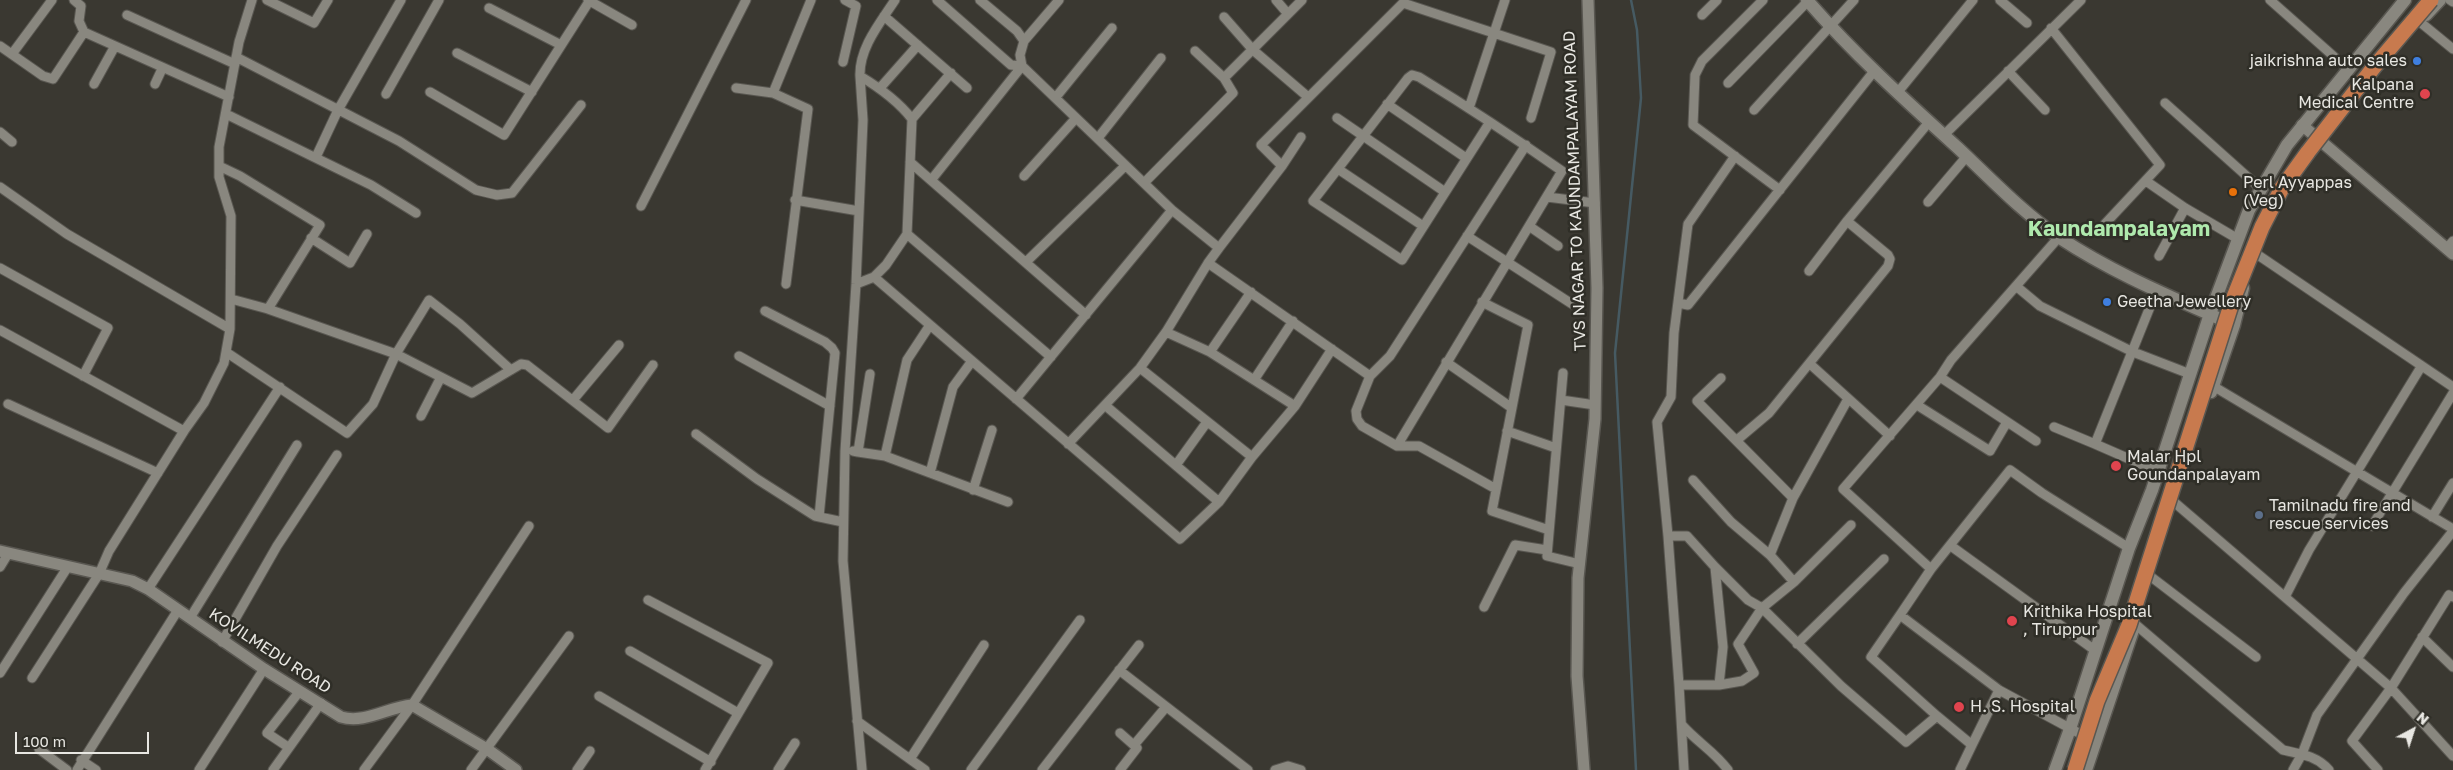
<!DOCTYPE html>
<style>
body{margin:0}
#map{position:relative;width:2453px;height:770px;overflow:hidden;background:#3a3831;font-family:"Golos Text",sans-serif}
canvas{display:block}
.north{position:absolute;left:2388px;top:705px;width:50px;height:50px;-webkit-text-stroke:4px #2f2e27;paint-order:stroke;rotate:40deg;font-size:14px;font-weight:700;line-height:20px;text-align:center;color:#e8e7e2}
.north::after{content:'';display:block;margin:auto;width:18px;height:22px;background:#e8e7e2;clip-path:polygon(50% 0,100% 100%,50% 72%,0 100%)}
.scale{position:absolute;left:15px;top:732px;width:134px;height:22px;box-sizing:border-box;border:2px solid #e8e7e2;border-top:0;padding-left:6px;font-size:15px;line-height:18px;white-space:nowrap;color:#e8e7e2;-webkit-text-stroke:4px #2f2e27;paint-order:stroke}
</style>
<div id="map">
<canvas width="2453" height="770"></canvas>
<div class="north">N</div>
<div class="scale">100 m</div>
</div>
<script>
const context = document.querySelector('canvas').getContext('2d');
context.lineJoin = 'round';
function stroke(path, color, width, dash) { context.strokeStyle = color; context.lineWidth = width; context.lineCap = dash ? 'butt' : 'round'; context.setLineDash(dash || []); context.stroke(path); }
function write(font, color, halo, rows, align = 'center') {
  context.font = font + ' "Golos Text",sans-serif'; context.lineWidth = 5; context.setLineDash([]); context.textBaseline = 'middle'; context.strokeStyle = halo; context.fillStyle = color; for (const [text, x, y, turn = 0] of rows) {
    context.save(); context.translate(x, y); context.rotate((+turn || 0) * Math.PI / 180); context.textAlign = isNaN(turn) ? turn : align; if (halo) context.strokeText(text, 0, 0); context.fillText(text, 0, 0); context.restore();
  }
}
const stream = new Path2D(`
 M1631,0l6,30 4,68 -26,255 21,417`);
const minor = new Path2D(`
 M74,0l7,6 -2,15 5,11 145,65
 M267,0l47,23 14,-23
 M588,0l44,25
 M937,0l74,65 11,1 150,144 47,38 -11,15 162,113 20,-20 136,-211
 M1276,0l12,14
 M1763,0l-61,61 -7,14 -2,50 87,65
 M2000,0l27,23
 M2270,0l78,69
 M2450,0l3,2
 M489,8l72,37
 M127,15l108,49
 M1702,15l15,-15
 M884,16l83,72
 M1224,17l29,33 55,47
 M2420,22l33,27
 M2051,28l109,137 -58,62
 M1024,41l35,-41
 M0,46l43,30 10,3 31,-47
 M457,53l75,39
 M12,54l40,-54
 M236,57l163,84 77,49 21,5 15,-2 69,-88
 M843,62l13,-56 -11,-6
 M2008,71l37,39
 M860,76l3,44 -7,164 -11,167 -2,110 19,209
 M1224,78l78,-78
 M1728,83l80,-82
 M94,84l21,-38
 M155,84l7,-15
 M736,88l37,5
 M880,88l38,-43
 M430,92l74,43 86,-135
 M1898,92l75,-92
 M386,94l53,-94
 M1056,97l56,-69
 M2165,103l95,85
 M1387,104l79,54
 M1469,108l36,-108
 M1754,110l100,-110
 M226,114l145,71 45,28
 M1337,118l108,74
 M912,119l39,-46
 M0,132l12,10
 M1944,135l137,-135
 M1098,138l63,-80
 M316,157l22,-47 63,-110
 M910,162l176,153
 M219,166l21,10 80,49 -52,84
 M1282,166l-21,-21 142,-142 148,49 -20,66
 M1338,169l85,57
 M1024,176l52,-58
 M932,179l90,-113 -2,-11 4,-14 -7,-10 -37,-31
 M2146,181l39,27 53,31
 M1145,182l88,-89 -9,-15 -29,-27
 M0,187l67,47 163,95
 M1547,197l48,6
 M795,200l64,11
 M1928,202l39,-46
 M641,206l105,-206
 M1529,226l29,20
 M907,234l144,123
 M1467,236l105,68
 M311,238l39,25 17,-29
 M1219,248l63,-82 19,-29
 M2446,249l7,-8
 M2258,255l195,132
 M2159,256l26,-48
 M1026,262l99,-96
 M0,268l108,60 -25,48
 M1809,271l38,-50
 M874,277l306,262 39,-37 33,-45 43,-51 37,-57
 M786,284l22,-175 -35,-16 38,-93
 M856,284l18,-7 12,-12 21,-31 5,-115c-14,-18 -32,-31 -52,-43 -1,-28 20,-53 35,-76
 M2016,286l24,20 93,46 57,22
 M231,299l37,10 128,45 76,39 49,-29 6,1 81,63 45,-63
 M1482,302l46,23 -36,186 57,19
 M1678,303l10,2 187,-235
 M765,311l60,31 7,6 3,5 -16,164
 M0,330l184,101
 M1166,332l44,20 85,54
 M226,352l121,81 26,-29 23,-50 33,-54 31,24 51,46
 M1210,352l41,-60
 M739,356l91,50
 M1446,362l66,46
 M1810,364l80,72
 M1140,368l112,89
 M1563,373l-16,183 33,8
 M1370,376l-14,35 1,8 5,7 35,20h22l77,43
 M1940,377l96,64
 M1721,378l-24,23 96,97
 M1254,380l39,-59
 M2213,386l240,143
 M1016,399l156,-189
 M573,400l46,-55
 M1561,400l34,5
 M8,404l150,69
 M1917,405l73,46 17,-29
 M1106,406l113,96
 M421,416l20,-39
 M2054,427l41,17 61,-152
 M1507,431l49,17
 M696,434l61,45 58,37 28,6
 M1737,440l32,-27 119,-147 2,-7 -2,-4 -41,-34 82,-99
 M1068,444l72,-76 26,-36 42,-69
 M2095,444l62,27
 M1397,446l165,-275c-47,-33 -94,-64 -143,-94l-7,-2 -4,3 -95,123 89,59 88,-138
 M853,451l5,1 12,-78
 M858,452l27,4 123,46
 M885,456l22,-96 23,-35
 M1176,465l31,-43
 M930,473l23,-86 19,-26
 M1693,480l38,42 39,33
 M973,490l19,-60
 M2174,502l217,186 -39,53 26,29
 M2432,517l21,-34
 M2372,526l81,-133
 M1668,536l11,149
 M1951,546l145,105
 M0,567l8,-13
 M1715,567l33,33 14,8 79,78 65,56 31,-26 35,29 27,-55
 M1931,569l-88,-80 97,-112 11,-17 108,-123
 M2150,576l106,81
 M1794,582l57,-57
 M148,589l132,-202
 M2285,597l24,-47 112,-183
 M2453,597l-4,-2 -58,93 62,68
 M648,600l120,63 -63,107
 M1484,607l31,-62 32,5
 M1900,615l31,-46 79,-99 32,23 87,55
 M190,618l107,-173
 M2135,624l148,126c18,4 34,6 46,20
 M2422,637l31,30
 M222,642l55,-96 60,-91
 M1797,644l87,-85
 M630,651l108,62
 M1119,670l129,100
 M0,673l67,-105
 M32,678l67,-104 10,-23 75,-120 20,-28 20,-40 6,-34 1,-113 -12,-39v-30l20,-105 13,-42
 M1719,685l23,-4 12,-8 -16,-29 24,-36 32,-26 -24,-27 23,-57 55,-99
 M599,696l112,66
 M1937,716l-66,-59 29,-42 99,75 89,48
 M857,721l68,49
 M1682,725c15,17 33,27 46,45
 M1134,745l32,-38
 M288,747l-21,-14 32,-41
 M39,749l28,21
 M910,759l74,-114
 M81,760l15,10
 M77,770l101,-160
 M199,770l65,-101
 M273,770l48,-67
 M364,770l48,-65 117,-179
 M471,770l98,-134
 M577,770l13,-19
 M778,770l17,-27
 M971,770l109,-150
 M1042,770l97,-125
 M1120,770l17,-22 -17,-15
 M1275,770l13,-4 13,4
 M1684,770l-5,-85h40l4,-38 -8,-80 -28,-31h-19l-11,-114 14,-25 3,-64 14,-109 47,-68
 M1960,770l12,-25
 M2293,770l9,-16 15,-39 87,-122 49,-62`);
const tertiary = new Path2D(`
 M2302,125l151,129
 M0,551l132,30 16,8 116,80 77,48c24,7 47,-10 71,-12l75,44 29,21
 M1584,770l-7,-94 1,-98 17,-159 2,-131 -9,-288`);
const secondary = new Path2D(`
 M1807,0c46,53 99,101 151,148 32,30 65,65 102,90 50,33 104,56 158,80
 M2426,15l14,-15
 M2211,392l23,-67 9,-37
 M2055,770l15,-41 59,-181 23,-58 58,-176 39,-104 38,-65 118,-145
 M2086,770l47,-140`);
const trunkBridge = new Path2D(`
 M2075,770l22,-69 32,-76 103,-323 30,-75 20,-39 26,-36 66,-85 57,-67`);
const markers = [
 [2417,61,5,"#3f7fe0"],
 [2425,94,6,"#e0444e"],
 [2233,192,5,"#e8710a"],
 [2107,302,5,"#3f7fe0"],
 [2116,466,6,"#e0444e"],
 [2259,515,5,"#5c6f8a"],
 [2012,621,6,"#e0444e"],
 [1959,707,6,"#e0444e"]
];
const poiNames = [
 ["jaikrishna auto sales",2407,61,"right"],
 ["Kalpana",2414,85,"right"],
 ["Medical Centre",2414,103,"right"],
 ["Perl Ayyappas",2243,183],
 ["(Veg)",2243,201],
 ["Geetha Jewellery",2117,302],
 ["Malar Hpl",2127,457],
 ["Goundanpalayam",2127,475],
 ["Tamilnadu fire and",2269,506],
 ["rescue services",2269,524],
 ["Krithika Hospital",2023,612],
 [", Tiruppur",2023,630],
 ["H. S. Hospital",1970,707]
];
const streetNames = [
 ["TVS NAGAR TO KAUNDAMPALAYAM ROAD",1575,191,-92],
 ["KOVILMEDU ROAD",270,651,33]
];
const districtNames = [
 ["Kaundampalayam",2119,229]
];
stroke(stream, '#465a62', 2.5);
stroke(minor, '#595751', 11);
stroke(tertiary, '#595751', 14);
stroke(secondary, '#595751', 15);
stroke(minor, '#89877f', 9);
stroke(tertiary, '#89877f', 11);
stroke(secondary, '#89877f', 12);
stroke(trunkBridge, '#595751', 18, []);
stroke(trunkBridge, '#c87a4e', 15);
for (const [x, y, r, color] of markers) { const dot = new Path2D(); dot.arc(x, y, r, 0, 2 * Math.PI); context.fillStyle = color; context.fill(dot); stroke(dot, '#2f2e27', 2); }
write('16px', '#e8e7e2', '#2f2e27', poiNames, 'left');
write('16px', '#e8e7e2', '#2f2e27', streetNames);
write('bold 21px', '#afe9ad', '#2f2e27', districtNames);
</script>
